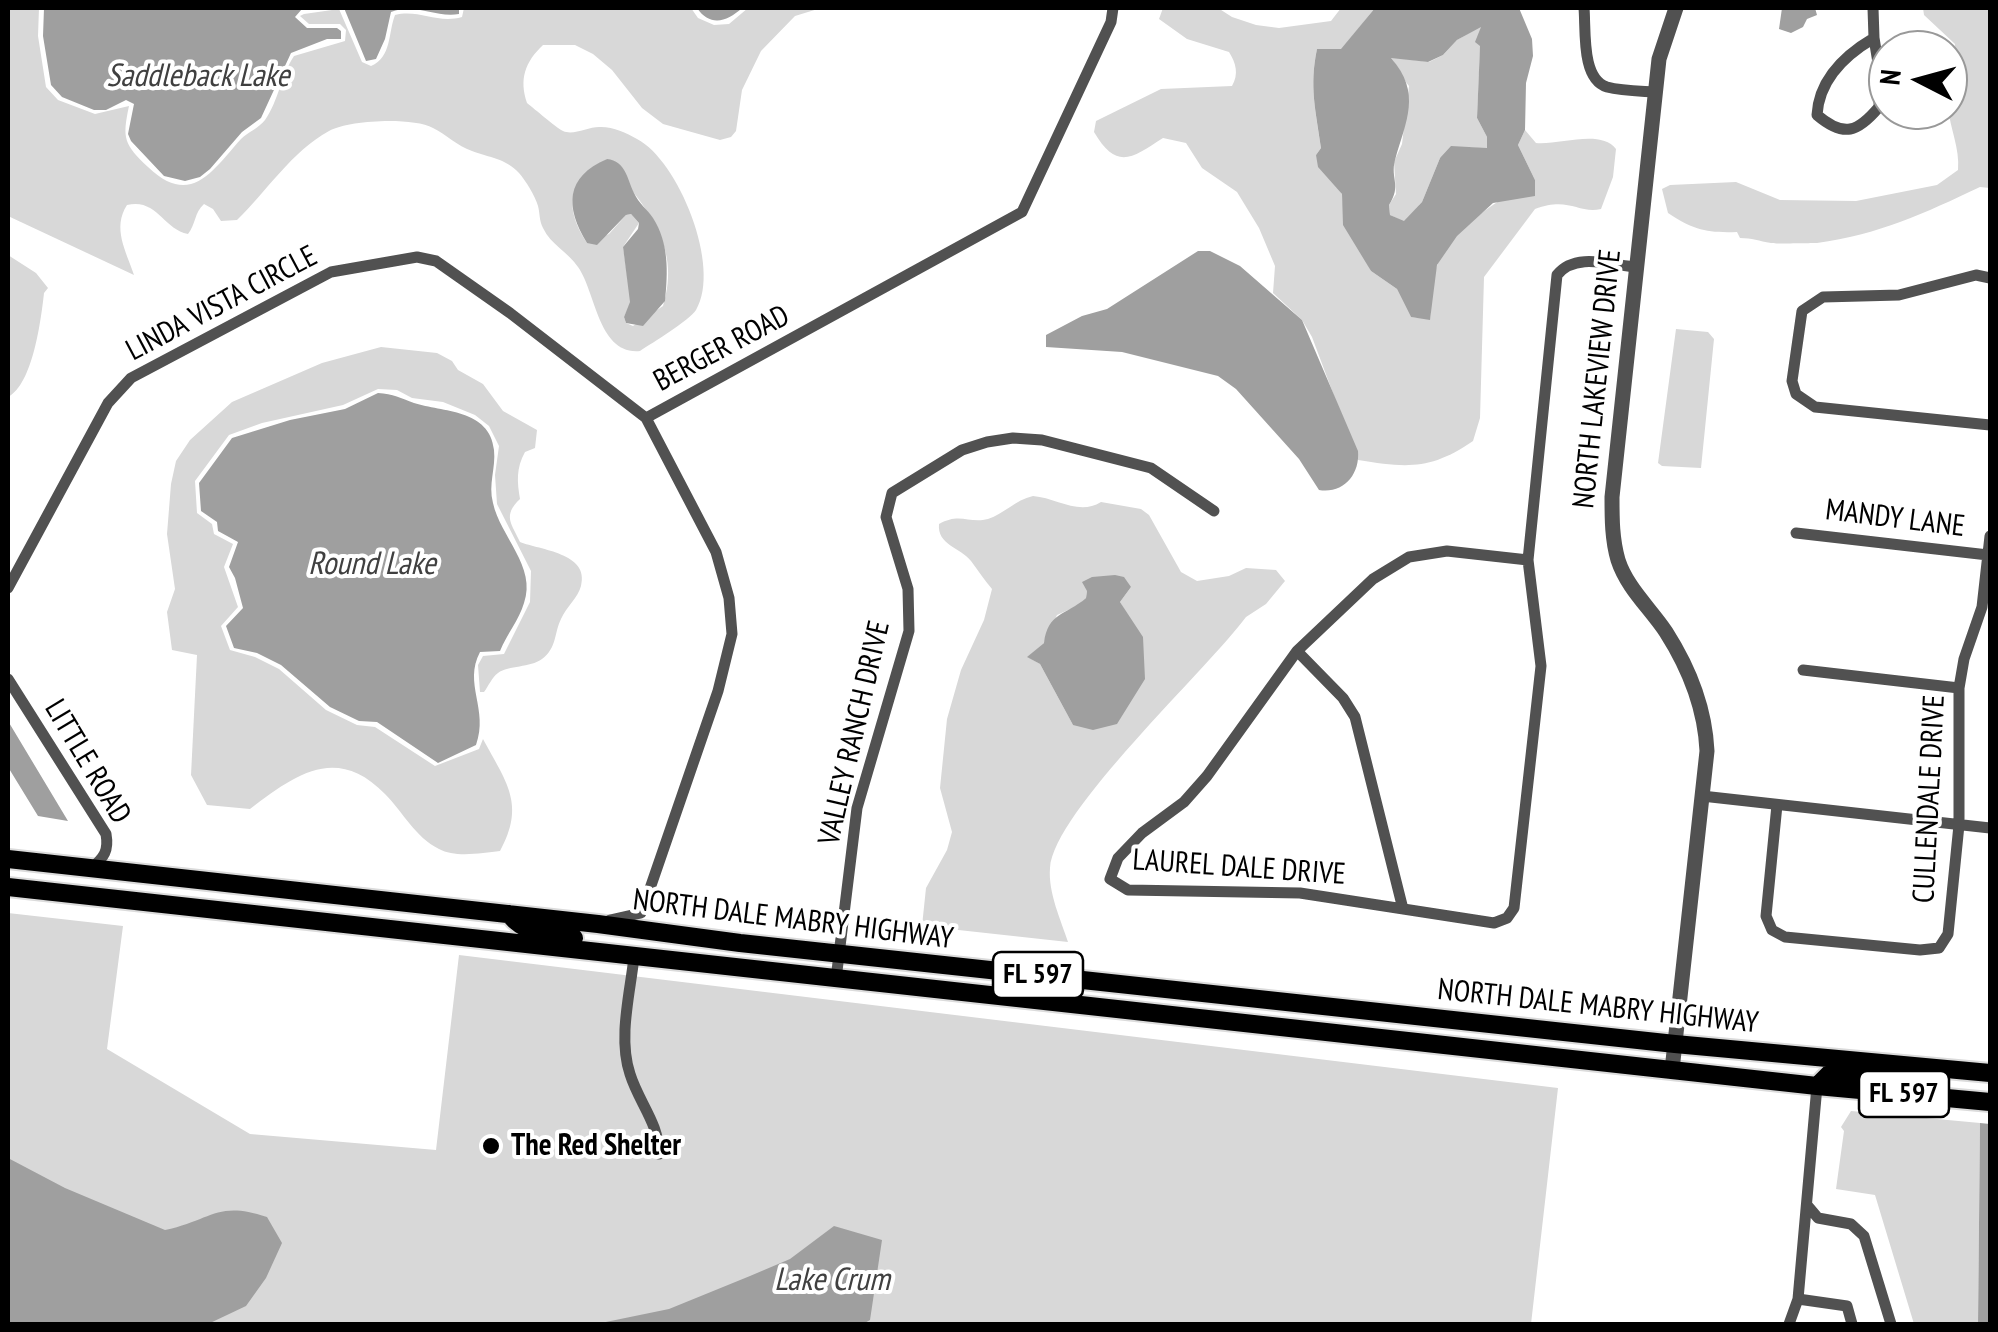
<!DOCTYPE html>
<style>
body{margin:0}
#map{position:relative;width:1998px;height:1332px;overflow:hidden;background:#fff;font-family:"PT Sans Narrow",sans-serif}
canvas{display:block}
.frame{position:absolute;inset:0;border:10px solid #000;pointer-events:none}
.north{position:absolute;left:1868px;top:30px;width:100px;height:100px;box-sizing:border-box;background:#fff;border:2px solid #999;border-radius:50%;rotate:276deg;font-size:28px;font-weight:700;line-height:40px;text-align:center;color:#000}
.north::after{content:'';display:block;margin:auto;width:35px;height:45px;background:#000;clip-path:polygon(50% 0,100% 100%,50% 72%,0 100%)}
</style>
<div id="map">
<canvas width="1998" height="1332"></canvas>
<div class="frame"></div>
<div class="north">N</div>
</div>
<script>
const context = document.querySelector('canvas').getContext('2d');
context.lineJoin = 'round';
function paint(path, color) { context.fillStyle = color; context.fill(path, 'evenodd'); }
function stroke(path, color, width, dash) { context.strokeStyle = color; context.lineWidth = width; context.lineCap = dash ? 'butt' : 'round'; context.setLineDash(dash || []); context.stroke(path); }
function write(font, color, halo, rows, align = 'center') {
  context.font = font + ' "PT Sans Narrow",sans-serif'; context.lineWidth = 8; context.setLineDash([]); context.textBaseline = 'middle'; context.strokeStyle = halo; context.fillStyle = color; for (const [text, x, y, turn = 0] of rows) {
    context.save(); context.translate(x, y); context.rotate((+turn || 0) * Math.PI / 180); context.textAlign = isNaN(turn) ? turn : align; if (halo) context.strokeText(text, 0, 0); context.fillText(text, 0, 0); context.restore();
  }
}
const green = new Path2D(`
 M8,8h31l-1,28 8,51 12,13 37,14 34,-8c-7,33 -5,38 19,61 43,41 64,4 93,-28 7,-7 18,-11 24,-19 14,-20 16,-45 29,-64l51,-15 1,-11 -6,-6h-31l-9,-8 4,-2 35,-5 23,53 9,4c21,-9 17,-33 24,-51 24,-6 42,9 67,2l2,-9h227l7,10 16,7 15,-1 19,-16h73l-26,8 -34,35 -19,39 -6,41 -5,6 -11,3 -57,-16 -21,-16 -30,-38 -19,-16 -18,-9h-32c-18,17 -24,34 -16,58 9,7 27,23 36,28 11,5 26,-5 38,-4 13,0 25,6 36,12 41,21 85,128 59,171 -6,10 -44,33 -56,41 -42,4 -44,-59 -62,-84 -10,-15 -27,-22 -35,-39 -4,-7 -3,-15 -5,-22 -3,-10 -12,-25 -19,-33 -14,-15 -29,-15 -47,-22 -15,-5 -25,-16 -39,-23 -21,-11 -83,-8 -104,3 -37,20 -62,60 -92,89l-16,1 -8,-12 -9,-5c-10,9 -8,20 -16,30 -25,-5 -31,-36 -61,-29 -15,23 -1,46 7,70l-126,-59zM607,159c35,45 76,84 56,147l-30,20 -7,-3 -2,-6 7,-15 -8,-55 16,-24 -8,-9 -5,1 -17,19 -22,9c-24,-36 -19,-65 20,-84z
 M1163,8h55l14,9 24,8 23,3 52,-7 10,-13h34l-34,42 -24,-1c-8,36 -1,64 4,99l-5,7 26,39 2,20 27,57 26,18 14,28 19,2c2,-16 1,-40 8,-56 18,-39 61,-63 97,-83l-17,-35 7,-15 11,13c24,2 65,-14 80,6l-3,28 -12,32c-23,5 -32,-13 -66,0l-51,68 -4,141 -7,23c-42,29 -66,27 -115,19l-46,-123 -10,-17 -29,-27 2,-27 -16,-38 -22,-36 -35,-24 -16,-25 -23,-5c-31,20 -46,33 -69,-6l2,-11 65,-32 71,-3c7,-12 4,-23 -3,-34l-42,-13 -28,-20z
 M1923,8h67v180l-10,-1c-55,26 -102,48 -163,56 -4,0 -44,1 -46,0 -12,-2 -19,-5 -31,-5l-3,-6c-31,1 -43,-2 -69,-19l-6,-24 8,-4 66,-3 44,18 76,1 81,-16 21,-15c2,-22 -8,-41 -10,-63 -2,-22 5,-42 7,-63l-31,-29z
 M1481,26l-4,92 10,19v12l-19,-2 -28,11 -18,44 -18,20 -14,-7 -1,-10 7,-11 -2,-32 8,-18 7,-58c-8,-9 -10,-19 -19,-29l39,5 14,-7 14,-15z
 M8,255l28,18 12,15 -4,5c-3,27 -11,91 -36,104z
 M1676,329l32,3 6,7 -13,129 -39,-2 -4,-3z
 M381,347l56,6 15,8 6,9 25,14 20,27 34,19 -2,18 -10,4c-9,16 -8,30 -5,47 -18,17 -8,25 0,43 20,8 70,11 61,44 -3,12 -15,21 -20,33 -7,14 -4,29 -19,40 -12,9 -33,6 -44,14 -6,4 -10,14 -14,19h-4l-2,-27 5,-9 21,-2 26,-52 1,-31 -34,-67 -2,-29 4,-29 -10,-20 -14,-11 -32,-13 -31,-4 -15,-8 -19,-1 -35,16 -81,18 -33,12 -34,46 2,32 15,11 2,10 19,10 -9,23 14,40 -17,19 9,24 25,7 24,12 47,41 31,15 18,2 60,39 44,-17 4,-10c23,43 43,65 17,112 -18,2 -45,7 -61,-2 -24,-12 -36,-37 -54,-55 -49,-50 -90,-19 -135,15l-43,-4 -16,-30 6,-120 -25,-5 -5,-38 8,-23 -8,-55 4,-50 5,-23 14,-21 42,-38 90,-39z
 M1033,496c24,2 46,20 68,6l40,7 8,6 32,57 16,9 32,-5 17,-8 30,2 9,11 -19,23 -20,13c-40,54 -192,194 -196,251 -2,25 11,52 18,74l-146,-16 4,-38 21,-38 5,-18 -12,-44 7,-69 14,-49 23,-50 8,-31c-8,-9 -14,-19 -21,-28 -11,-14 -34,-16 -32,-37 21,-12 30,0 49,-5 16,-5 27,-19 45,-23zM1131,587l-11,15 9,16 -56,107 -33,-61 -12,-7 16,-14 13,-28 20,-9 9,-8 1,-7z
 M8,913l115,13 -16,123 143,85 186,16 23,-195 1099,133 -27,236h-1523z
 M1851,1111l129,12 -2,201h-64l-39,-129 -39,-6 8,-58 -3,-4z`);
const water = new Path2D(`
 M44,8h270l-12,1 -7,8 12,11h30l4,3v8h-14l-36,14 -30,65 -19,14 -32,37 -10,8 -15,4 -21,-5 -33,-35 -3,-7 6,-30 -8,-4 -20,10h-12l-32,-13 -11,-12 -8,-49z
 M344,8h115v6c-25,4 -43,-12 -68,-2l-6,27 -9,20 -10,2z
 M697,8h45c-15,14 -32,19 -45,0z
 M1375,8h144l13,31 1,17 -7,27 -1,47 -7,15 17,35v16l-42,7 -36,33 -20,29 -7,55 -19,-3 -14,-28 -26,-18 -28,-46 -1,-31 -24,-27 -2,-12 5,-7c-5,-37 -12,-61 -4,-99h24zM1481,27l-6,15 5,4 -3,72 10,19v11l-36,-2 -11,12 -18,44 -18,19 -14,-6 -1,-10c13,-20 1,-26 6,-45 11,-39 27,-67 -4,-102l37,4 15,-7 14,-15z
 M1782,8h33l2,7 -10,4 -4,8 -12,6 -12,-4z
 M607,159c19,2 20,20 27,34 5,11 13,16 19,25 16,25 15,54 12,83l-22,25 -17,-3 -2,-6 6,-15 -7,-55 15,-18 1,-6 -8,-9 -5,1 -29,30 -10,-2c-22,-36 -22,-66 20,-84z
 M1198,251h12l30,15 62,54 56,131c2,24 -15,43 -39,39l-20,-31 -63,-70 -18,-13 -96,-24 -76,-5v-12l36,-19 25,-7z
 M378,393c15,1 23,5 36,10 28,9 76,6 80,47 2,18 -6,34 -1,53 7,33 44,64 31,100 -5,17 -17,31 -24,48l-20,1c-17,32 9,57 -4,93l-38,18 -61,-41 -18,-1 -29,-14 -49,-42 -24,-12 -23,-5 -8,-22 17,-18 -8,-30 -6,-11 9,-25 -20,-11 -1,-9 -16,-11 -2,-28 33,-45 58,-18 55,-11z
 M1115,575l9,2 7,10 -11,15 23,35 2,42 -28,45 -24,6 -20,-5 -33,-61 -13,-7 17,-14c4,-31 21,-27 42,-45l1,-7 -5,-9 10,-5z
 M8,721l60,100 -30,-5 -30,-49z
 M1980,1123l10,1v200h-12z
 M8,1158l57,30 100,42c47,-10 52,-30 102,-13l15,26 -16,35 -20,28 -38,18h-200z
 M834,1226l48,14 -12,80 -7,4h-267l73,-15 81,-33 40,-17z`);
const minor = new Path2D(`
 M1584,8c2,22 -3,71 23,79 15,4 33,4 48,5
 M1873,8l1,30
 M1874,38l6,37 -1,32c-21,25 -35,31 -62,8 2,-35 28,-60 57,-77z
 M1990,278l-14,-3 -77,20 -76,2 -21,14 -10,70 4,13 19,13 175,18
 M646,418l376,-206 89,-190 2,-14
 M1796,533l192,22
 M1528,560l-81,-9 -38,6 -36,22 -76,72 -90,125 -23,26 -42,31 -24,25 -8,21 18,11 172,3 194,30 13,-5 7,-10 27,-242 -13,-106 29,-285c18,-23 54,-10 80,-8
 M8,588l100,-185 23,-25 200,-106 86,-15 19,4 74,52 136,105 70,134 13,46 3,36 -14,57 -72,209 -5,13 -31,7
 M1297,651l46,47 12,19 48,192
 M1803,670l156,18
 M8,679l98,155c3,17 -2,23 -14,34
 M1702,796l288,32
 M1777,805l-11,111 6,14 13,7 135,13 19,-2 9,-14 11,-109v-137l5,-29 18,-52 8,-71
 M634,957c-4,37 -16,81 -4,117 9,29 29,49 29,80
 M836,979l21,-171 52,-177 -1,-42 -22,-72 6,-24 70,-43 25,-8 26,-4 29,2 109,28 63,43
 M1807,1205l11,13 33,6 13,12 27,88
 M1798,1299l49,7 5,18
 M1789,1324l9,-25 19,-213`);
const tertiary = new Path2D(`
 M1672,1070l35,-319c-2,-43 -18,-83 -41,-119 -16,-24 -39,-44 -48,-72 -6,-21 -6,-41 -6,-63l47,-438 17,-51`);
const primary = new Path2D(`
 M8,859l590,65 142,19 935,101 315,29
 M8,887l1809,199 173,16
 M509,914c17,21 39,21 65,24
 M1817,1086l14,-14 93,7`);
const markers = [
 [491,1146,10,"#000"]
];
const shields = [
 [1038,975,90],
 [1904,1094,90]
];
const shieldNames = [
 ["FL 597",1038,975],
 ["FL 597",1904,1094]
];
const streetNames = [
 ["LINDA VISTA CIRCLE",222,304,-28],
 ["BERGER ROAD",722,349,-28],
 ["NORTH LAKEVIEW DRIVE",1598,379,-84],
 ["MANDY LANE",1895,519,7],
 ["VALLEY RANCH DRIVE",855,733,-77],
 ["LITTLE ROAD",87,762,59],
 ["CULLENDALE DRIVE",1930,799,-87],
 ["LAUREL DALE DRIVE",1239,868,4],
 ["NORTH DALE MABRY HIGHWAY",793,920,7],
 ["NORTH DALE MABRY HIGHWAY",1598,1007,6]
];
const poiNames = [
 ["The Red Shelter",511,1146]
];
const waterNames = [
 ["Saddleback Lake",198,77],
 ["Round Lake",372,565],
 ["Lake Crum",832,1281]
];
paint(green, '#d8d8d8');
paint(water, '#9f9f9f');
stroke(primary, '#dbdbdb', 22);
stroke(minor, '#515151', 11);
stroke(tertiary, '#515151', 15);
stroke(primary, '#000', 18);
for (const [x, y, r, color] of markers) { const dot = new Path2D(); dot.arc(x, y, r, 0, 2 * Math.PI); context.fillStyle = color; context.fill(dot); stroke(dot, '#fff', 4); }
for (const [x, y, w] of shields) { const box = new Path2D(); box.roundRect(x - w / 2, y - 23, w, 46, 8); context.fillStyle = '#fff'; context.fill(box); stroke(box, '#000', 2.5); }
write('bold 28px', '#000', null, shieldNames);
write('30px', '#000', '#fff', streetNames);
write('bold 30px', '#000', '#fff', poiNames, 'left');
write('italic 32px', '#404040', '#fff', waterNames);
</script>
